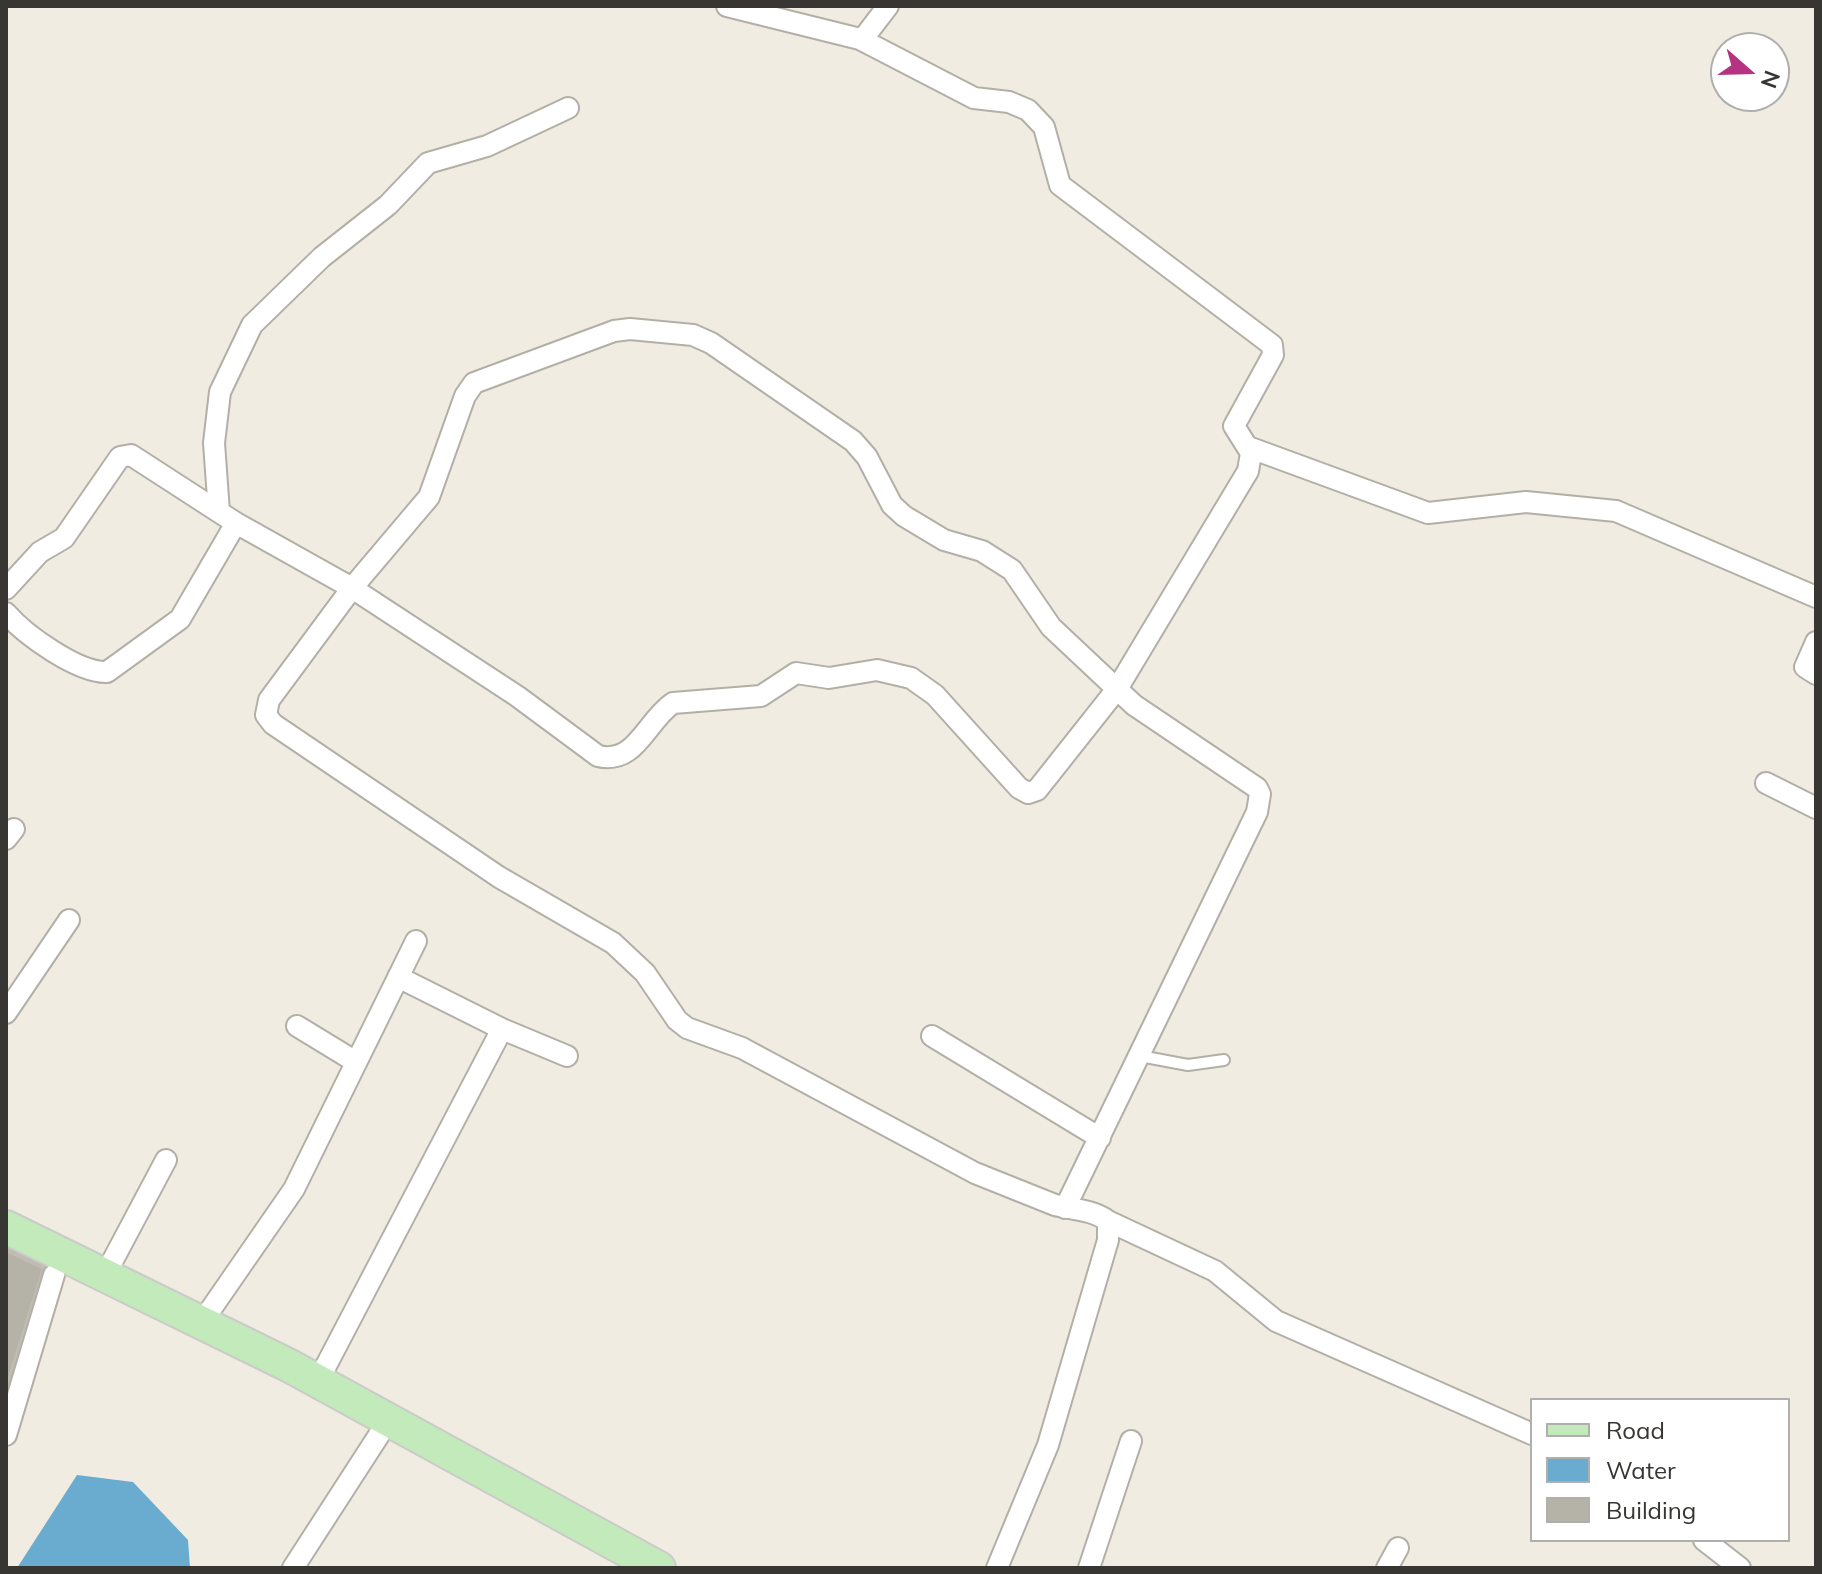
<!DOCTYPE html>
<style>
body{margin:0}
#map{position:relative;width:1822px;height:1574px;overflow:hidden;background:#f0ece2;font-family:Mulish,sans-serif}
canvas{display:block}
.frame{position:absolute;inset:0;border:8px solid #383633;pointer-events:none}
.legend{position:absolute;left:1530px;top:1398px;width:260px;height:144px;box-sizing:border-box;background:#fff;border:2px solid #afafad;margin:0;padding:10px 14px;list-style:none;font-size:24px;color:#383633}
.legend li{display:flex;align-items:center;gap:16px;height:40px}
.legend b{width:40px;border:2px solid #afafad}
.north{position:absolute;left:1710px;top:32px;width:80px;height:80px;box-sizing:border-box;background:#fff;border:2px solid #afafad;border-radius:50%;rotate:110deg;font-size:22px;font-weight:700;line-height:32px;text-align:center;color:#383633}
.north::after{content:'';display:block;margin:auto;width:28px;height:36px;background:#b43481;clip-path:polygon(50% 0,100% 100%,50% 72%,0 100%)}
</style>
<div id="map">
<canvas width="1822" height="1574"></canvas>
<div class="frame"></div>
<ul class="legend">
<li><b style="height:10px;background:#c3eaba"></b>Road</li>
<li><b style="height:22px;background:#6aaccf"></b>Water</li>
<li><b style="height:22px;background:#b5b2a8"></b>Building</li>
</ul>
<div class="north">N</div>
</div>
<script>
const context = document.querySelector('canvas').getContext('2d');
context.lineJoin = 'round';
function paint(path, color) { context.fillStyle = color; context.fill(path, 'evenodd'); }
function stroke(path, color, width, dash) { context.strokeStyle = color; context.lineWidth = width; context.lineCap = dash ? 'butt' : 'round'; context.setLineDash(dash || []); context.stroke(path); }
const water = new Path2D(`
 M77,1475l56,7 55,58 2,28h-173z`);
const shadow = new Path2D(`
 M6,1239l44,20 -44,140z`);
const building = new Path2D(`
 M6,1252l36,17 -35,111h-1z`);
const service = new Path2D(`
 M1140,1056l48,9 36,-5`);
const minor = new Path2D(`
 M862,40l26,-34
 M1248,447l180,66 98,-11 90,9 200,86
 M219,512l-5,-69 6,-51 32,-67 70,-68 66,-52 40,-42 59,-17 81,-38
 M6,589l34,-37 24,-14 56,-81 11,-2 105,68 116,65 165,108 81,60c38,9 48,-35 75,-53l88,-7 35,-23 33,5 48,-8 34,8 24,17 84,93 9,5 9,-3 80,-101 131,-218 3,-18 -17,-27 39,-71 -1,-10 -212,-160 -16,-58 -16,-17 -19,-8 -35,-4 -114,-59 -133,-33
 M6,613c19,22 72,60 101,59l73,-53 56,-96
 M1816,642l-11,25 11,7
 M1766,783l50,25
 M6,839l8,-10
 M398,977l104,52 65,27
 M6,1013l63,-93
 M297,1026l59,36
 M932,1036l168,102
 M1108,1221l107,50 61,50 256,113
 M105,1275l61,-115
 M202,1322l92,-133 122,-248
 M318,1381l184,-352
 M6,1435l48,-160
 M1704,1540l36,28
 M293,1568l86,-133
 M997,1568l51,-123 60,-205v-19c-14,-11 -37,-12 -53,-16l-80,-32 -233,-125 -55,-20 -10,-8 -32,-47 -32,-30 -114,-66 -226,-153 -7,-9 3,-15 83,-112 77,-91 36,-101 9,-13 140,-52 16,-2 63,6 18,8 142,98 14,16 25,48 12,11 40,24 38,11 30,19 39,57 83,78 123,83 3,6 -3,18 -192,396
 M1089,1568l42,-127
 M1387,1568l11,-20`);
const primary = new Path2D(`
 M6,1227l284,139 369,202`);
paint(water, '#6aaccf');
paint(shadow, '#0003');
paint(building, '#b5b2a8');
stroke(service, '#b3afa6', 14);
stroke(minor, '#b3afa6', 24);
stroke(primary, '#cbcbca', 36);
stroke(service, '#fff', 10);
stroke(minor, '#fff', 20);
stroke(primary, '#c3eaba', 32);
</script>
